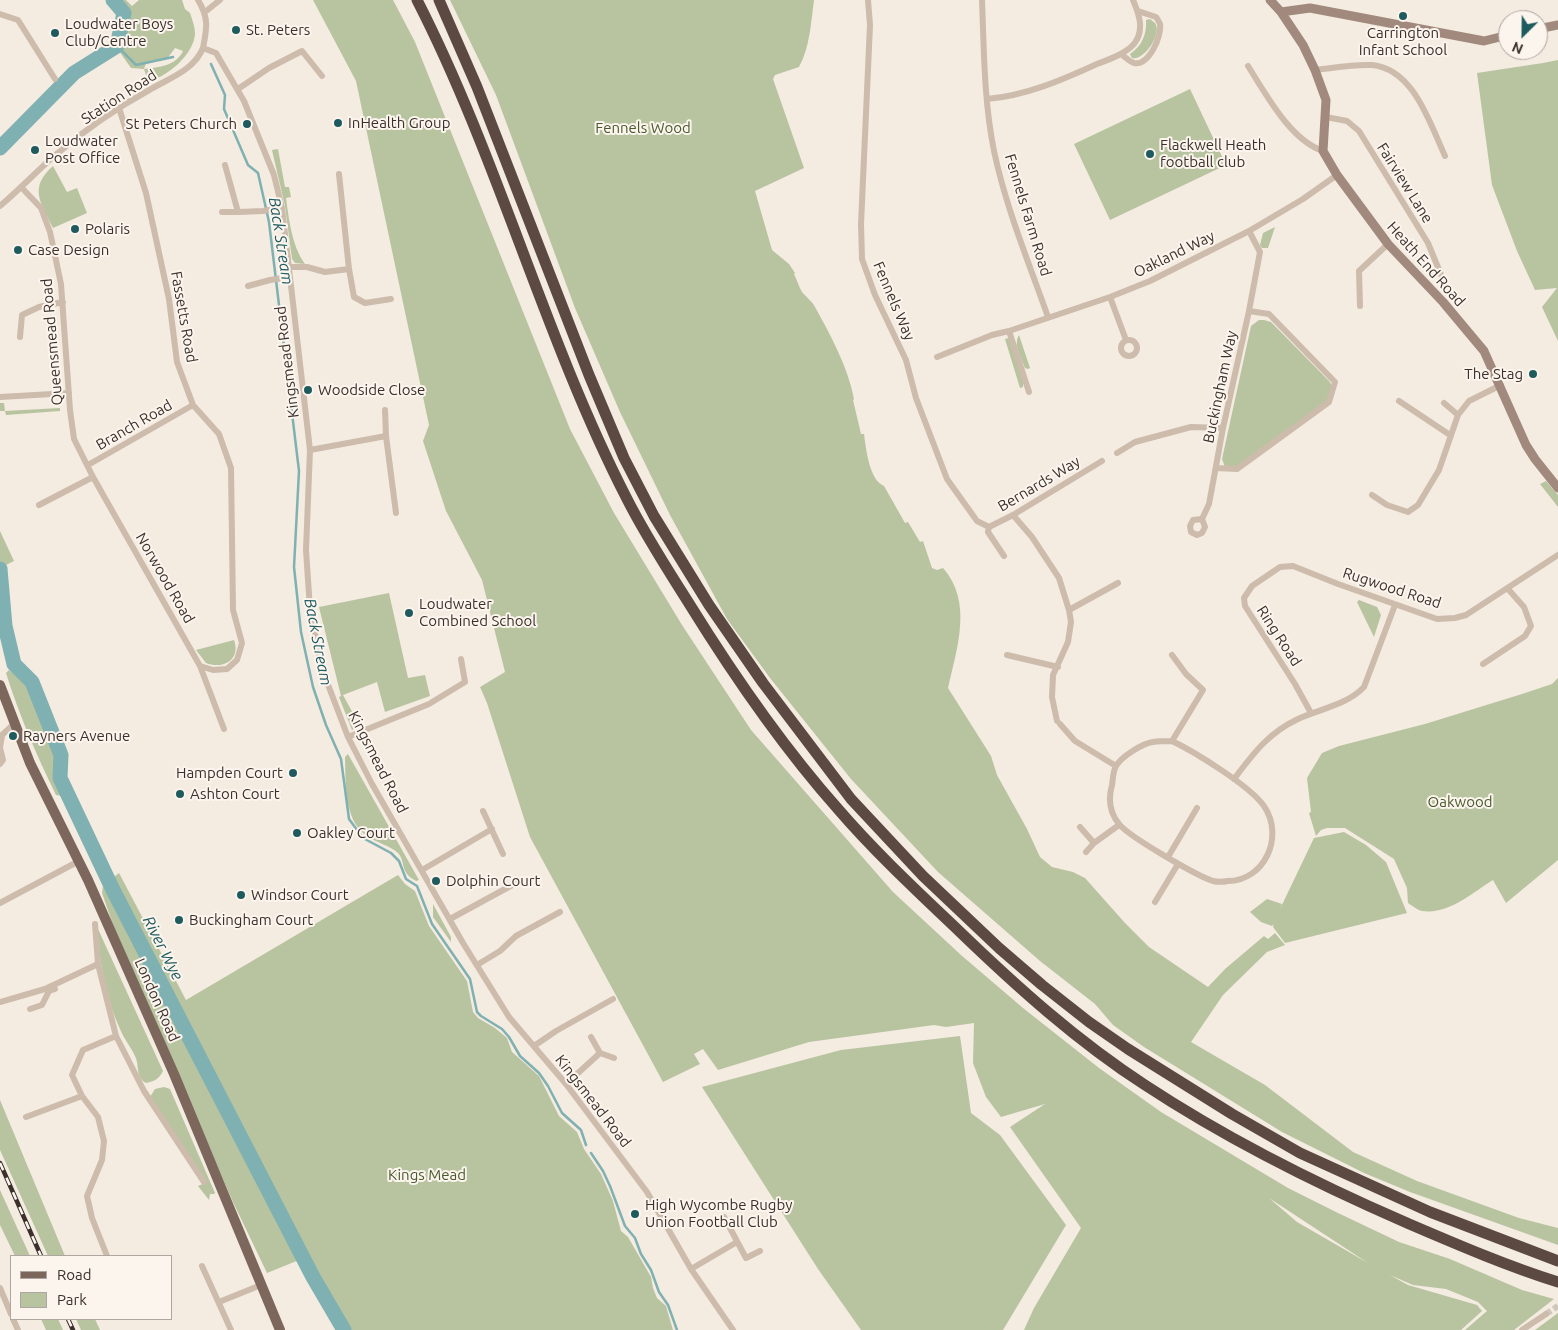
<!DOCTYPE html>
<style>
body{margin:0}
#map{position:relative;width:1558px;height:1330px;overflow:hidden;background:#f4ebe1;font-family:Ubuntu,sans-serif}
canvas{display:block}
.legend{position:absolute;left:10px;top:1255px;width:162px;height:65px;box-sizing:border-box;background:#fbf5ee;border:1px solid #aea6a0;margin:0;padding:6px 9px;list-style:none;font-size:15px;color:#3b302b}
.legend li{display:flex;align-items:center;gap:10px;height:25px}
.legend b{width:25px;border:1px solid #aea6a0}
.north{position:absolute;left:1498px;top:10px;width:50px;height:50px;box-sizing:border-box;background:#fbf5ee;border:1px solid #aea6a0;border-radius:50%;rotate:203deg;font-size:14px;font-weight:700;line-height:20px;text-align:center;color:#3b302b}
.north::after{content:'';display:block;margin:auto;width:18px;height:22px;background:#1f5a5e;clip-path:polygon(50% 0,100% 100%,50% 72%,0 100%)}
</style>
<div id="map">
<canvas width="1558" height="1330"></canvas>
<ul class="legend">
<li><b style="height:6px;background:#7d675c"></b>Road</li>
<li><b style="height:14px;background:#b8c4a0"></b>Park</li>
</ul>
<div class="north">N</div>
</div>
<script>
const context = document.querySelector('canvas').getContext('2d');
context.lineJoin = 'round';
function paint(path, color) { context.fillStyle = color; context.fill(path, 'evenodd'); }
function stroke(path, color, width, dash) { context.strokeStyle = color; context.lineWidth = width; context.lineCap = dash ? 'butt' : 'round'; context.setLineDash(dash || []); context.stroke(path); }
function write(font, color, halo, rows, align = 'center') {
  context.font = font + ' Ubuntu,sans-serif'; context.lineWidth = 4; context.setLineDash([]); context.textBaseline = 'middle'; context.strokeStyle = halo; context.fillStyle = color; for (const [text, x, y, turn = 0] of rows) {
    context.save(); context.translate(x, y); context.rotate((+turn || 0) * Math.PI / 180); context.textAlign = isNaN(turn) ? turn : align; if (halo) context.strokeText(text, 0, 0); context.fillText(text, 0, 0); context.restore();
  }
}
const green = new Path2D(`
 M113,0h13l6,6 7,-6h43l3,9 5,4c2,6 5,14 5,20 0,20 -28,45 -47,48l-4,-12 -13,-1 -12,-17c0,-4 2,-8 3,-12 1,-14 0,-28 -9,-39zM175,48l8,3c-7,15 -24,16 -39,18l2,-6 21,-4z
 M313,0h80l22,42 155,387 44,84 68,112 69,105 142,162 68,63 62,53 76,60 62,44 127,76 50,25 61,29 51,17 72,31 32,9 -40,31h-49l22,-19 -9,-9 -32,-13 -33,-4 -23,-10 18,10 69,20 5,6 -21,19h-437l10,-22 47,-80 -71,-101 35,-23 -44,13 -15,-20 -13,-34 1,-40 -28,4 -12,-2 -125,17 -91,28 -15,-21 -9,5 6,10 -37,18 -133,-245 -43,-134 -7,-16 25,-15 -23,-92 -36,-69 -23,-70 6,-16 -73,-344zM1269,1198l99,65 -71,-41z
 M450,0h364c-3,22 -4,47 -15,67l-24,8 -2,4 31,89 -49,23 17,59 17,14 6,9 -1,1c3,6 5,13 8,18 4,5 10,9 13,15 16,29 33,60 39,92l-1,1 8,34h3c2,14 5,46 20,52l21,37 3,-1 12,20 3,-1 9,27 5,2 6,-2c30,34 14,80 5,120l43,68 6,19 30,54 13,28 12,10 21,5 12,6 40,45 24,24 59,40 17,-18 39,-33 4,3 7,-6 10,12 -18,7 -44,43 -32,47 74,43 88,67 64,29 102,37 39,10v17l-148,-53 -46,-19 -82,-41 -138,-85 -31,-22 -18,-21 -55,-43 -102,-89 -87,-93 -81,-101 -43,-59 -57,-104 -50,-103 -45,-104 -79,-213z
 M1150,19c2,2 5,3 6,6 5,10 -12,36 -24,33l-2,-4c12,-8 17,-20 16,-34z
 M1558,60v281l-16,-34 15,-19 -22,2 -18,-39 -25,-66 -15,-112 66,-10z
 M1190,89l36,76 -116,55 -36,-76z
 M278,149l7,38h4l2,10 -5,1c3,22 6,48 19,66l-10,-1 -3,-4 -7,-53 -13,-56z
 M53,166l14,26 10,-4 10,25 -34,15c-12,-25 -25,-40 0,-62z
 M1275,227l-7,21h-6l-2,-3 3,-12z
 M1259,320h5l7,2 58,59 4,6 -6,14 -94,69 -8,-3 -3,-8 29,-133z
 M1019,335l11,33 -2,1 -3,-1c-4,-11 -12,-23 -6,-33z
 M1009,338l14,41v8l-3,1 -15,-49z
 M0,403h4l1,8 55,-3v3l-54,4 -1,-4h-5z
 M1546,481l12,14v12l-18,-23z
 M0,531l14,30 -14,7z
 M389,593l19,85 17,-3 5,21 -45,16 -8,-30 -34,13 17,31 -8,4 -13,-33 2,-1 -22,-89z
 M1359,600l18,7 4,8 -7,22 -17,-35z
 M234,640c7,19 -10,30 -28,23l-10,-13z
 M9,670c7,5 15,10 20,18 5,8 31,72 30,79 0,4 -3,8 -4,11l7,18 -6,-1c-19,-39 -37,-80 -50,-122z
 M1558,678v182l-52,43 -13,-23c-21,13 -45,35 -71,31 -5,-1 -9,-5 -14,-8l-1,-15 -13,-29 -49,-31h-18l-6,2 -5,6 -7,-23 2,-1 -4,-34 15,-25 17,-7 86,-22 97,-30 30,-10z
 M348,754l71,126 -3,1c-3,-2 -7,-4 -9,-7 -5,-6 -3,-15 -9,-21 -9,-8 -21,-10 -31,-17 -24,-16 -21,-54 -22,-79z
 M1344,832l22,13 20,17 21,51 -122,30 -12,-16 1,-3 -2,2 -11,-4 -11,-10 17,-13 15,5 -2,5 34,-71z
 M119,873l67,127 212,-125 7,9 10,7 14,35 38,55 6,31 5,6 17,10 12,10 5,14 27,24 20,40 18,16 7,17 17,25 12,27 8,30 7,6 23,40 2,11 4,10 9,8 7,24h-327l-236,-450z
 M103,886l196,374 -32,13 -34,-71 -119,-274 -12,-35z
 M433,904l18,33v5l-18,-25z
 M98,929l65,142c-4,8 -8,10 -17,12 -11,-6 -6,-17 -11,-27 -4,-9 -11,-17 -15,-27 -14,-30 -19,-64 -24,-97z
 M960,1036l11,77 29,22 66,90 -63,105h-142l-43,-61 -116,-182 139,-37z
 M164,1087l6,2 45,104 -1,1h-4l-1,6 -11,-14 7,-3 -55,-86 5,-8z
 M0,1100l65,156h-17l-48,-106z
 M0,1190l30,66h-15l-15,-31z
 M1558,1313v17h-23z
 M41,1319h17l5,11h-17z
 M76,1319h19l5,11h-19z`);
const stream = new Path2D(`
 M117,46l19,19 37,-8
 M211,64l14,31 -1,14 24,56 10,8 11,49 30,249 -5,96 7,65 12,55 13,38 15,34 8,60 14,19 28,15 8,8 7,18 11,7 15,38 38,55 7,33 4,4 21,13 7,8 11,19 19,17 9,13 14,27 19,17 5,15
 M591,1153l12,18 7,15 15,40 10,12 6,16 10,16 8,22 9,13 9,25`);
const river = new Path2D(`
 M0,148l74,-75 43,-27 7,-33 -11,-13
 M0,569l5,57 9,38 18,18 29,73 -1,23 53,112 200,387 31,53`);
const streetTunnel = new Path2D(`
 M1546,1314l12,-8`);
const street = new Path2D(`
 M198,0c11,18 9,28 5,48l13,5 28,48 30,74 8,33 28,242 -4,100 4,59 12,60 26,68 24,47 91,159 46,74 57,67 81,108 44,77 42,61
 M868,0l2,25 -9,199 1,35 13,36 31,65 10,38 31,81 30,42 12,6
 M982,0c2,50 2,102 12,151 12,57 35,112 54,166
 M205,12l15,-12
 M0,14l18,6 37,59
 M1121,54c4,3 9,8 13,9 15,3 28,-27 26,-39 -1,-2 -3,-6 -4,-7l-18,-6
 M1248,66c18,28 42,74 75,85
 M1315,70c18,-2 39,-6 57,-5 42,4 58,59 73,91
 M238,89l31,-21 33,-17 20,25
 M987,99c38,-3 75,-19 110,-35 13,-5 28,-10 37,-20 11,-14 5,-30 -1,-44
 M119,108l27,85 23,106 8,63 16,43 26,29 12,34 2,142 9,33 -5,17 -10,9 -14,1 -13,-4
 M1326,117l21,4 12,10 69,112 16,39
 M225,165l13,47 25,-1 19,-3
 M339,174l10,95 5,28 11,6 26,-4
 M22,188l19,20 9,24 11,52 9,126 4,29 19,38 107,189 24,63
 M0,206c19,-16 35,-33 53,-49 29,-25 65,-50 98,-68 19,-11 43,-19 52,-41
 M222,212h16
 M289,267h18l18,5 24,-3
 M248,286l22,-6 20,-3
 M1110,297l16,43
 M1360,306l-1,-35 29,-27
 M1009,331l20,61
 M20,337l2,-22 17,-8 24,-5
 M1121 348a8 8 0 1 1 16 0a8 8 0 1 1-16 0Z
 M937,357l55,-22 17,-4 101,-34 40,-16 99,-50 54,-32 34,-24
 M0,397l69,-4
 M1399,401l51,34
 M1444,403l14,12
 M385,410l1,26
 M310,450l76,-14 10,77
 M1117,453l18,-11 56,-15 32,1
 M88,465l105,-60
 M1216,468l21,1 92,-67 6,-20 -66,-68 -20,-3
 M1372,495l15,10 21,7 10,-7 21,-35 19,-55 11,-14 32,-16
 M39,505l54,-28
 M1013,515l19,22 27,41 10,32 2,12 -3,20 -15,33 -1,22 5,24
 M1202,519l-9,1 -3,6 1,6 6,3 5,-2 3,-6 -3,-8 7,-15 14,-76 26,-117 11,-59 -11,-21
 M989,527l24,-12 89,-54
 M989,527l-1,5 16,24
 M1069,610l49,-27
 M1007,655l51,12
 M1172,655l14,19 17,16 -31,51
 M1483,664l42,-28 6,-10 -7,-19 -16,-18
 M1311,713l-16,-29 -50,-78 -1,-8 8,-12 28,-19 13,-1 45,18 99,35 18,-1 11,-3 92,-60
 M1060,724l15,17 41,25
 M348,737l81,-33 36,-22 -4,-23
 M1172,741c23,11 78,45 92,65 21,31 0,75 -36,75 -5,1 -11,1 -15,0 -16,-5 -85,-45 -94,-57 -9,-11 -11,-25 -7,-39 1,-6 1,-14 4,-19 5,-9 27,-23 37,-24 6,-1 13,-1 19,-1z
 M0,764l3,-4 -3,-12 2,-13 14,-13
 M1234,779c19,-25 34,-46 64,-60 21,-10 49,-14 66,-32l31,-82
 M483,811l20,43
 M1080,827l14,16
 M1086,852l8,-9 25,-18
 M1168,857l29,-49
 M422,870l70,-41
 M1155,902l23,-38
 M0,903l79,-42
 M450,919l66,-36
 M95,924l3,40 18,72 28,55 60,91
 M477,965l23,-14 16,-15 44,-24
 M0,1002l45,-13 53,-25
 M30,1009l12,-4 7,-14 6,-2
 M591,1037l9,16
 M534,1046l22,-15 57,-32
 M566,1084l34,-31 14,5
 M26,1117l56,-21
 M724,1217l22,41 14,-7
 M107,1256l-15,-38 -5,-22 15,-36 2,-19 -6,-24 -16,-21 -10,-21 11,-25 33,-14
 M202,1266l29,64
 M691,1269l46,-27
 M0,1288l11,26
 M219,1302l42,-17
 M13,1319l5,11
 M1522,1330l24,-16`);
const secondary = new Path2D(`
 M1270,0l11,12 22,33 12,25 11,30 -3,51 14,24 51,69 55,58 41,49 42,94 9,14 23,29
 M1281,12l29,-4 174,33 24,-6
 M1538,29l20,-4`);
const primary = new Path2D(`
 M0,685l30,78 58,117 86,194 106,256`);
const highway = new Path2D(`
 M417,0c82,160 127,337 209,497 19,38 42,73 64,108 44,71 92,141 148,204 37,43 79,82 120,121 58,56 119,111 187,155 82,54 172,99 262,138 49,21 100,43 151,59
 M439,0l38,87 112,288 35,83 30,58 55,89 54,78 88,116 72,77 76,72 43,37 47,37 39,27 104,65 68,39 130,59 128,49`);
const rail = new Path2D(`
 M0,1163l41,93
 M68,1319l5,11`);
const markers = [
 [1403,16,5,"#1f5a5e"],
 [236,30,5,"#1f5a5e"],
 [55,33,5,"#1f5a5e"],
 [338,123,5,"#1f5a5e"],
 [247,124,5,"#1f5a5e"],
 [35,150,5,"#1f5a5e"],
 [1150,154,5,"#1f5a5e"],
 [75,229,5,"#1f5a5e"],
 [18,250,5,"#1f5a5e"],
 [1533,374,5,"#1f5a5e"],
 [308,390,5,"#1f5a5e"],
 [409,613,5,"#1f5a5e"],
 [13,736,5,"#1f5a5e"],
 [293,773,5,"#1f5a5e"],
 [180,794,5,"#1f5a5e"],
 [297,833,5,"#1f5a5e"],
 [436,881,5,"#1f5a5e"],
 [241,895,5,"#1f5a5e"],
 [179,920,5,"#1f5a5e"],
 [635,1214,5,"#1f5a5e"]
];
const poiNames = [
 ["Loudwater Boys",65,24],
 ["Club/Centre",65,41],
 ["St. Peters",246,30],
 ["Carrington",1403,33,"center"],
 ["Infant School",1403,50,"center"],
 ["InHealth Group",348,123],
 ["St Peters Church",237,124,"right"],
 ["Loudwater",45,141],
 ["Post Office",45,158],
 ["Flackwell Heath",1160,145],
 ["football club",1160,162],
 ["Polaris",85,229],
 ["Case Design",28,250],
 ["The Stag",1523,374,"right"],
 ["Woodside Close",318,390],
 ["Loudwater",419,604],
 ["Combined School",419,621],
 ["Rayners Avenue",23,736],
 ["Hampden Court",283,773,"right"],
 ["Ashton Court",190,794],
 ["Oakley Court",307,833],
 ["Dolphin Court",446,881],
 ["Windsor Court",251,895],
 ["Buckingham Court",189,920],
 ["High Wycombe Rugby",645,1205],
 ["Union Football Club",645,1222]
];
const streetNames = [
 ["Station Road",119,97,-33],
 ["Fairview Lane",1405,183,58],
 ["Fennels Farm Road",1028,215,73],
 ["Oakland Way",1174,254,-26],
 ["Heath End Road",1426,264,48],
 ["Fennels Way",894,301,67],
 ["Fassetts Road",184,317,80],
 ["Queensmead Road",52,342,-95],
 ["Kingsmead Road",287,362,-97],
 ["Buckingham Way",1220,387,-78],
 ["Branch Road",134,425,-30],
 ["Bernards Way",1039,484,-31],
 ["Norwood Road",165,578,60],
 ["Rugwood Road",1392,588,18],
 ["Ring Road",1279,636,57],
 ["Kingsmead Road",378,762,63],
 ["London Road",157,1000,66],
 ["Kingsmead Road",593,1101,52]
];
const parkNames = [
 ["Fennels Wood",643,128],
 ["Oakwood",1460,802],
 ["Kings Mead",427,1175]
];
const waterNames = [
 ["Back Stream",281,241,81],
 ["Back Stream",318,642,79],
 ["River Wye",163,948,63]
];
paint(green, '#b8c4a0');
stroke(stream, '#7fb0b2', 2.5);
stroke(river, '#7fb0b2', 15);
stroke(streetTunnel, '#cfc6bd', 6, [6, 3]);
stroke(street, '#cdbbac', 6);
stroke(secondary, '#a18a7d', 9);
stroke(primary, '#7d675c', 10);
stroke(highway, '#5c4a42', 11);
stroke(rail, '#3b302b', 4.5);
stroke(rail, '#fbf5ee', 2.5, [8]);
for (const [x, y, r, color] of markers) { const dot = new Path2D(); dot.arc(x, y, r, 0, 2 * Math.PI); context.fillStyle = color; context.fill(dot); stroke(dot, '#fbf5ee', 2); }
write('15px', '#3b302b', '#fbf5ee', poiNames, 'left');
write('15px', '#3b302b', '#fbf5ee', streetNames);
write('15px', '#4a5a2e', '#fbf5ee', parkNames);
write('italic 16px', '#1f5a5e', '#fbf5ee', waterNames);
</script>
